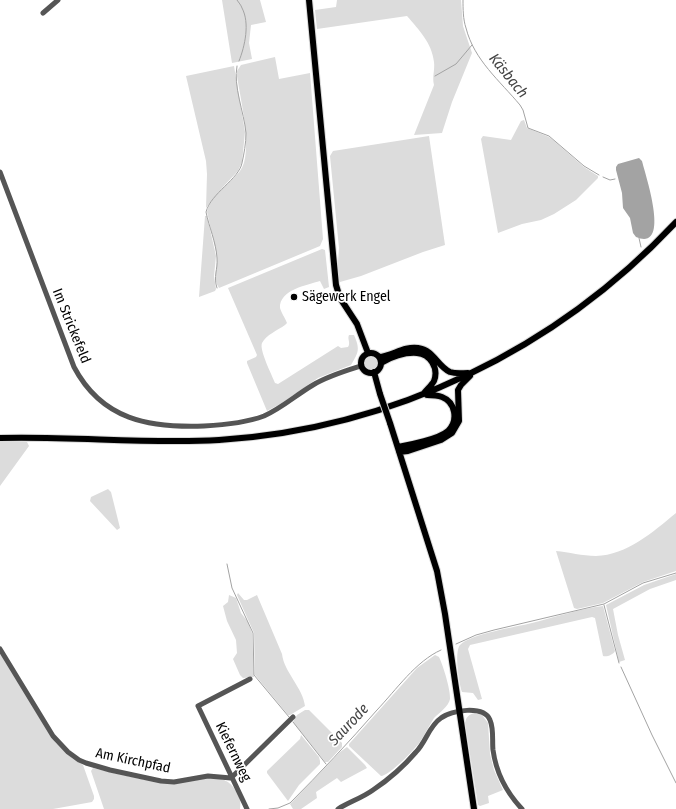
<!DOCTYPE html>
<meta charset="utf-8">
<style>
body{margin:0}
canvas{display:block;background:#fff}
</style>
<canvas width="676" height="809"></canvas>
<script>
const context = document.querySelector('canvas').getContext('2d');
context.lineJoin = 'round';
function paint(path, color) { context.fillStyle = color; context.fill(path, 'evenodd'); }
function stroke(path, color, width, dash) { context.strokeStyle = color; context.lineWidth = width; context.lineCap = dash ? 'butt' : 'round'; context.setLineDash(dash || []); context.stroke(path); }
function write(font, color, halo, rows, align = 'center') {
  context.font = font + ' "Fira Sans Condensed",sans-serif'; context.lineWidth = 3.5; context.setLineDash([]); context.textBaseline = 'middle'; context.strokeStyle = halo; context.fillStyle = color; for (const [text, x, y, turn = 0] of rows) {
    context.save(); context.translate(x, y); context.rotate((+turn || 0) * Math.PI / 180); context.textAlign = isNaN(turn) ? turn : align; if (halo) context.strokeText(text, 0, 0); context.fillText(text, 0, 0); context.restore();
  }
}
const green = new Path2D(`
 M222,0h38l6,22 -15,3 -2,18 3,16 -20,4z
 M337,0h124l2,26 9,27 -20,49 -10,31 -28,2 20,-50c-2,-8 1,-15 0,-23 -2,-19 -15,-32 -27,-46l-90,13 -2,-19 21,-3z
 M275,57l4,22 31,-6 13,166 -3,7 -101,42c-7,-10 -1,-21 -2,-32l-10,-44c3,-15 23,-29 33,-41 14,-17 0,-74 -3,-95v-5l4,-6z
 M234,66l11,66 -3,30 -4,9 -15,16 -17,21 1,-34 -1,-13 -20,-85z
 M524,120l3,8 22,9 4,3 31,27 14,9v2l-22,22 -22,14 -13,6 -19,4 -24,9 -17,-94 2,-3 28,4 10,-19z
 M429,136l16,109 -22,7 -62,24 -21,6 -2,-2 -1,-6 2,-26 -9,-92 3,-5z
 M205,216h2l9,40 -2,20 2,13 -1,2 -16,6z
 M322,249l3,1 4,37 -5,2 -4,-8c-13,4 -41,9 -40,27 1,4 5,10 7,15l-2,2c-7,5 -19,10 -23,18 -3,7 10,32 13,40l3,1 60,-38 3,2 7,-1c3,-4 -1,-8 1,-12h5c6,14 5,17 -3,30l-33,13 -36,25 -15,8 -20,-48v-2l9,-4 1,-2 -29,-67z
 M364 363a7 7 0 1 1 14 0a7 7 0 1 1-14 0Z
 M0,441l27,1 2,4 -29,40z
 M108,489l3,3 9,36 -3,2 -27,-29 1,-4z
 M676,513v58l-33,11 -40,21 -26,6 -3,-1 -18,-57c13,1 26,5 40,5 31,-1 57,-24 80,-43z
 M676,574v6l-26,9 -37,20 5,26 7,25 -6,2 -13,-57 38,-20z
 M238,593l6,7h3l10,-5 25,59c2,18 21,34 23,52l-15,9h-2l-33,-40 -1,-42 -17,-38z
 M229,595l7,3 5,15 7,9 4,11 2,44 -11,1 -3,-3 -7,-16 4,-6 -1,-13 -9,-19 -4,-15 5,-4z
 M603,606l12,45c-2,4 -8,6 -12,5l-8,-38 -3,-1 -122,28 -2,4 14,50 -4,1 -5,-7 -11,-1c-3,-8 -8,-40 -2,-47 10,-11 56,-18 72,-22 23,-6 48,-14 71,-17z
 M0,653l56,90 16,15 11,7 11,31v3l-2,3 -39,7h-53z
 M435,655l4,2c4,8 12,34 11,42 -1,7 -11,14 -16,19 -5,8 -9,16 -14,24 -6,8 -31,34 -39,34l-32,-30v-2l68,-76z
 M305,710h4l33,33v4l-14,15h-3l-32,-40 4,-7z
 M475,713l7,2 6,8 2,31 4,16 9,20 -15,6 1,7 -9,3 -2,-1 -13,-82c1,-6 4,-9 10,-10z
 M301,735l18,22 1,4v3l-21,21 -11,16 -21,-28v-2l33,-32z
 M347,747l18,18 2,3 -26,14 -4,-4 -21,14 1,6 -16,11h-8l-3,-5 50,-52z
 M93,768c22,5 44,11 66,14 23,3 63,-17 77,9 4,6 5,11 4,18h-136l-13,-38z`);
const water = new Path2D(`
 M639,158l3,3c3,13 30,91 -6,76l-3,-4 -3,-15 -7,-10 -1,-15 -6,-23v-3l2,-3z`);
const stream = new Path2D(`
 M237,0c2,3 4,5 5,8 8,15 3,38 -3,53
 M463,0c0,9 0,19 3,28 8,32 34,53 54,77l3,5 5,18 21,8 35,30 15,9
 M435,76l21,-12 16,-19
 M603,177l7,3 5,-1
 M639,238l2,9
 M217,288c-4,-12 1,-18 0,-30 -1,-16 -8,-31 -11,-46 5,-19 33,-33 36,-49 2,-9 4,-20 4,-30 -2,-21 -13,-47 -9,-67
 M227,564l5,24 21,45 1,42 35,42
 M604,605l15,58
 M456,644l20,-9 18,-5 110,-26 39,-21 33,-10
 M621,667l31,68 24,48
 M293,722l33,42
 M269,809l9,-1 12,-5c30,-30 59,-61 87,-93 19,-20 39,-49 64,-60`);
const minor = new Path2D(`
 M43,13l15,-13
 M0,172l74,195c28,53 75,61 130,59 20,-1 41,-3 60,-10 18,-8 32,-21 49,-31 15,-9 32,-14 48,-19
 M0,649l53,87 15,16 11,8 7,3 24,7 51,11 13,1 34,-6 23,2
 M231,778l62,-61
 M247,809l-49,-103 52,-27
 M338,809c11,-7 24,-11 35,-19 15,-10 31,-24 43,-38 10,-10 13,-26 25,-34 10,-8 43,-13 49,2 4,9 2,21 3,30 3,22 14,43 29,59`);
const major = new Path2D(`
 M309,0l27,285 4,13 17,26 11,29
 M361 363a10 10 0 1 1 20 0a10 10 0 1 1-20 0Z
 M379,357c13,-1 25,-11 39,-9 16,2 19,18 32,24 6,2 12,1 18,1
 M381,363c9,-6 24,-11 36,-10 13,1 22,15 17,28 -2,4 -7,8 -10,12
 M374,372l6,22
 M390,423l47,148 8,43 29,195
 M0,438c73,-2 146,6 219,2 174,-11 338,-91 457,-218
 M398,447c12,-2 41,-8 50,-16 11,-11 7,-29 -6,-34 -5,-2 -10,-2 -15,-2
 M399,452l9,-1 33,-11 11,-7 7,-12 -1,-31 3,-5 9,-9`);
const majorBridge = new Path2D(`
 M380,394l10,29`);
const markers = [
 [294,297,4,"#000"]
];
const poiNames = [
 ["Sägewerk Engel",302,297]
];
const streetNames = [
 ["Im Strickefeld",71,326,68],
 ["Kiefernweg",233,752,64],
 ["Am Kirchpfad",133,761,12]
];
const waterNames = [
 ["Käsbach",508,76,51],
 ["Saurode",349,725,-47]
];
paint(green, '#dcdcdc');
paint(water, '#a3a3a3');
stroke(stream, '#a3a3a3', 1);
stroke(major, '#dbdbdb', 8);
stroke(minor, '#555', 5);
stroke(major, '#000', 6);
stroke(majorBridge, '#dbdbdb', 8, []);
stroke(majorBridge, '#000', 6);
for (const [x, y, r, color] of markers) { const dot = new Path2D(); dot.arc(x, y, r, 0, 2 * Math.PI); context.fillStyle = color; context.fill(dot); stroke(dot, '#fff', 1.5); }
write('14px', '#000', '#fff', poiNames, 'left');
write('14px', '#000', '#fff', streetNames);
write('italic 15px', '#444', '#fff', waterNames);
</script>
